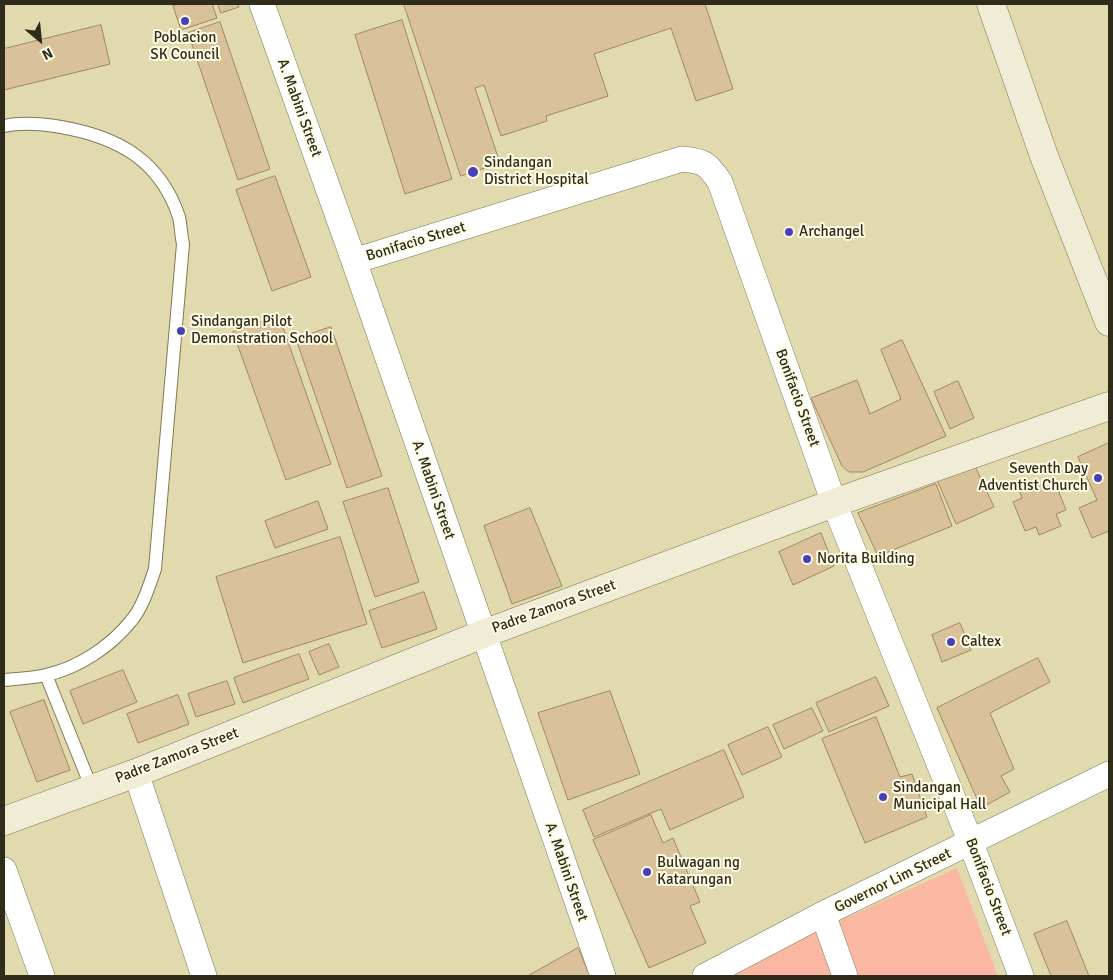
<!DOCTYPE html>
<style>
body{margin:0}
#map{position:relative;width:1113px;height:980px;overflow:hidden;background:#e2daaf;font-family:Signika,sans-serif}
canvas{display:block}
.frame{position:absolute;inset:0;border:5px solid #2f2c1b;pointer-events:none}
.north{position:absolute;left:15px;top:15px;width:50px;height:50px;-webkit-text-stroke:4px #fefbe5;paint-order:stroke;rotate:152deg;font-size:14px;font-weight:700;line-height:20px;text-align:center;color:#2f2c1b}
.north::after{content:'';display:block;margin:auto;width:18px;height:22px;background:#2f2c1b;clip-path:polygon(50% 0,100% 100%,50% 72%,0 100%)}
</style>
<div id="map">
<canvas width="1113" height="980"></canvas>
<div class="frame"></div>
<div class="north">N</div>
</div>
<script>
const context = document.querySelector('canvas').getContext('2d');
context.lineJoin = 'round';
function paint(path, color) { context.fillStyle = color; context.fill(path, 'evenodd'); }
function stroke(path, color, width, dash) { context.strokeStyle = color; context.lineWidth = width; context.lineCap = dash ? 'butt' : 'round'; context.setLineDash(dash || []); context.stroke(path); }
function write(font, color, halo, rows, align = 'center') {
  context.font = font + ' Signika,sans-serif'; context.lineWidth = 4; context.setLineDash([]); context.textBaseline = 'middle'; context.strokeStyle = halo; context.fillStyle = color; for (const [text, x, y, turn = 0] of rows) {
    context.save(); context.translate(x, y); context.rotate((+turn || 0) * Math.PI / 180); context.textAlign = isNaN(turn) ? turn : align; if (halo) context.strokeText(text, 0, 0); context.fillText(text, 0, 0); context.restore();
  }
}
const green = new Path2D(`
 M957,868l41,108h-281z`);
const building = new Path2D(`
 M180,4h32l5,14 -36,12 -8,-24z
 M218,4h20l1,3 -18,6z
 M404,4h301l28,85 -37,12 -25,-73 -77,26 14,42 -62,20 1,5 -46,15 -17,-51 -9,3 25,75 -39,13z
 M402,20l50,159 -47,15 -50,-159z
 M220,22l50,147 -32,11 -50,-147z
 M101,25l9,39 -106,26v-41z
 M275,176l36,101 -39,14 -36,-101z
 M279,316l52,148 -45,16 -53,-148z
 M331,327l51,149 -35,12 -51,-149z
 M902,340l44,96 -83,36h-14l-7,-6 -31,-68 46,-18 13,34 31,-15 -20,-49z
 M958,381l16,37 -24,11 -16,-37z
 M1109,443v88l-17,7 -13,-30 18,-8 -19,-43z
 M974,464l20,43 -38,17 -19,-44z
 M1031,481l2,5 10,-4 3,7 10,-4 10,25 -10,4 5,12 -22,9 -3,-8 -11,4 -12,-29 9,-4 -4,-12z
 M936,484l16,42 -74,30 -20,-43z
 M388,488l31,94 -44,15 -32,-95z
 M318,501l10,28 -53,19 -10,-27z
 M530,508l32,78 -50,18 -28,-78z
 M821,533l13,33 -41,19 -14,-33z
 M340,537l27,87 -124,39 -27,-86z
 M424,592l13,37 -55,19 -13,-37z
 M960,623l11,27 -29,12 -10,-27z
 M329,644l10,23 -20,8 -10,-23z
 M299,654l10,25 -66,24 -9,-25z
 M1038,658l12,24 -60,31 24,56 -13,7 9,16 -29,16 -44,-100z
 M123,670l14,32 -54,22 -13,-33z
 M876,677l13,29 -60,26 -13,-29z
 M227,681l8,23 -39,13 -8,-23z
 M610,691l30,83 -72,26 -30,-87z
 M178,695l11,29 -51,19 -11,-29z
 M44,700l26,70 -33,12 -27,-70z
 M812,708l11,23 -39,18 -11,-24z
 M876,717l24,60 12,-3 15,43 -62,26 -43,-104z
 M768,727l14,30 -40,18 -14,-30z
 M724,750l20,47 -74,33 -9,-21 -67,28 -11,-27z
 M651,815l12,28 10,-5 27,64 -10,4 16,37 -57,25 -56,-128z
 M1067,921l22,55h-38l-17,-42z
 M578,948l12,28h-62z`);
const lane = new Path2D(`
 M4,126c18,-4 39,-2 57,1 57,10 99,33 118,90 2,9 2,18 4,27l-28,325c-6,17 -12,38 -24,52 -21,26 -53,47 -85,54 -14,3 -28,4 -42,5
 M46,675l46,114`);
const street = new Path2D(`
 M262,4l92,257 249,715
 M354,261l328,-102c22,2 25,4 38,23l114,321 137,340 50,133
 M136,773l68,203
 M4,870l38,106
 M823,914l22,62
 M705,976l118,-62 286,-140`);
const secondary = new Path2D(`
 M991,4l53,152 65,166
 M4,821l132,-48 347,-139 351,-131 275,-97`);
const markers = [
 [185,21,5,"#4840b6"],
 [473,172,6,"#4840b6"],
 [789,232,5,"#4840b6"],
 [181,331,5,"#4840b6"],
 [1098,478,5,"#4840b6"],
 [807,559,5,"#4840b6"],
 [951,642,5,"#4840b6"],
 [883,797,5,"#4840b6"],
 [647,872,5,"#4840b6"]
];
const poiNames = [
 ["Poblacion",185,38,"center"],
 ["SK Council",185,55,"center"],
 ["Sindangan",484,163],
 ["District Hospital",484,180],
 ["Archangel",799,232],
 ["Sindangan Pilot",191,322],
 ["Demonstration School",191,339],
 ["Seventh Day",1088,469,"right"],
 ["Adventist Church",1088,486,"right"],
 ["Norita Building",817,559],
 ["Caltex",961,642],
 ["Sindangan",893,788],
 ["Municipal Hall",893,805],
 ["Bulwagan ng",657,863],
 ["Katarungan",657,880]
];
const streetNames = [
 ["A. Mabini Street",299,108,70],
 ["Bonifacio Street",416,242,-17],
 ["Bonifacio Street",797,398,70],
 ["A. Mabini Street",433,490,71],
 ["Padre Zamora Street",554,607,-20],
 ["Padre Zamora Street",177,756,-21],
 ["A. Mabini Street",566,872,71],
 ["Governor Lim Street",893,881,-26],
 ["Bonifacio Street",988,887,69]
];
paint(green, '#fab8a2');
paint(building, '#d9c19a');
stroke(building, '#9e8762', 1);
stroke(lane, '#7f7850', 14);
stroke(street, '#7f7850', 26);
stroke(secondary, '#7f7850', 29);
stroke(lane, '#fff', 12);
stroke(street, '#fff', 25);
stroke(secondary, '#f0ecd6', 28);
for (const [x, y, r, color] of markers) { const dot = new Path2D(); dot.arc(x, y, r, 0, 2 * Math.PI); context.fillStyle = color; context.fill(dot); stroke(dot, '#fefbe5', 2); }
write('15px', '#2f2c1b', '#fefbe5', poiNames, 'left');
write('15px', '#2f2c1b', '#fefbe5', streetNames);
</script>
